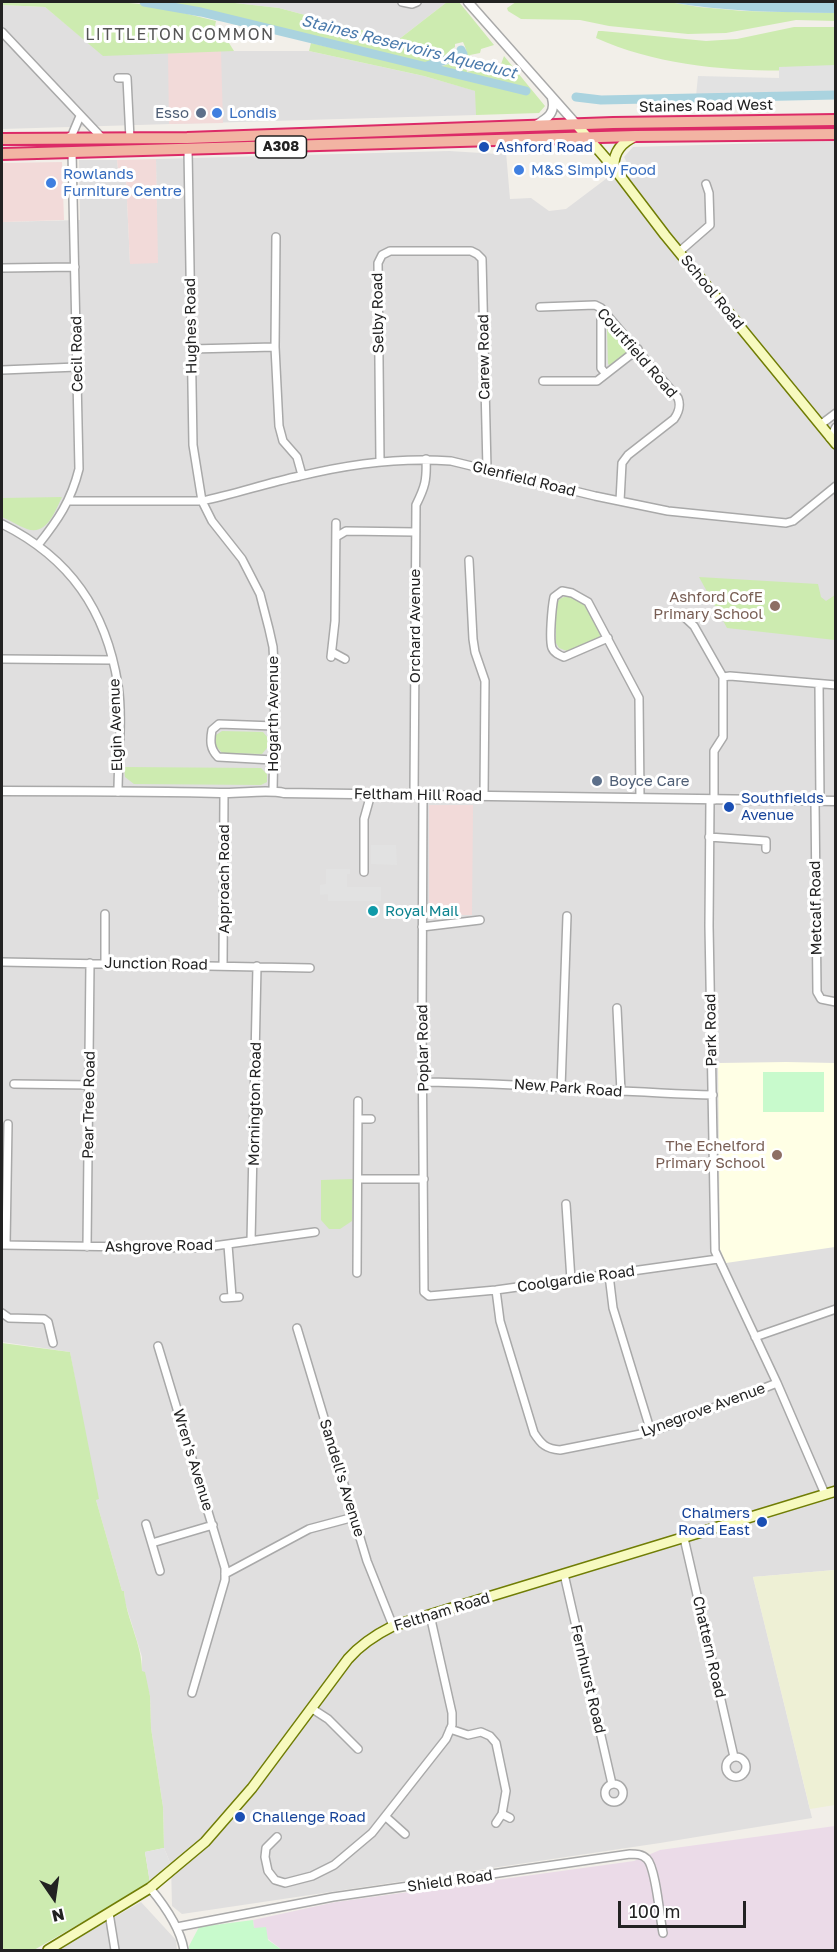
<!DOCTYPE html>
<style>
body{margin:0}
#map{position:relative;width:837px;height:1952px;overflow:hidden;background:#f2efe9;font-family:"Golos Text",sans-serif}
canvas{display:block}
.frame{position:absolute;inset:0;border:3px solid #222;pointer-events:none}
.north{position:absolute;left:24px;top:1868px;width:60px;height:60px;-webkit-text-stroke:4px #fff;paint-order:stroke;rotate:167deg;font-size:16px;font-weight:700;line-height:24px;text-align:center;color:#222}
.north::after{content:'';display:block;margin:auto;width:21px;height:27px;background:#222;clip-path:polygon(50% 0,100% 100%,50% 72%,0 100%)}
.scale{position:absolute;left:618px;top:1901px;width:128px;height:27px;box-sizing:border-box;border:3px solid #222;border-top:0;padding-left:8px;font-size:18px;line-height:21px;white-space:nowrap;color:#222;-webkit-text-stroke:4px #fff;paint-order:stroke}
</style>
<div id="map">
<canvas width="837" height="1952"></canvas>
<div class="frame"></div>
<div class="north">N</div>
<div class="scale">100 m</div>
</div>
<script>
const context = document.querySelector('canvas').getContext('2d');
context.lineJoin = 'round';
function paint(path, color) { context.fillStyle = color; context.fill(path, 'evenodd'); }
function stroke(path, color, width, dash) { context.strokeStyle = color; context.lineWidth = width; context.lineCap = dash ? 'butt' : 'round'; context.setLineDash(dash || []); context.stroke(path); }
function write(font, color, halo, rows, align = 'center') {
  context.font = font + ' "Golos Text",sans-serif'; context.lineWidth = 6; context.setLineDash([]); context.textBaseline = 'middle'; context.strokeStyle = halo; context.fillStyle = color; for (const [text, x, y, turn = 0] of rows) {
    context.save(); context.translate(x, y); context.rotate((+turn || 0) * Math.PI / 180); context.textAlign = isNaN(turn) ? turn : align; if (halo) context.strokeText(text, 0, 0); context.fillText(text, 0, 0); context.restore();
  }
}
const residential = new Path2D(`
 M226,2h221l-49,38 -119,-32z
 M2,5l43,2 58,48 118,-4h88l115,25 52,15v24l-474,14z
 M835,141v1429l-82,7 59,241 -152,25 -478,71 -10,-8 -1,-41 -7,-17 -1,-41 -12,-79 -1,-32 -8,-25v-14l-17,-55 -1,-11h-2l-26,-91 -26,-148 -68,-10v-1120l78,-2 -1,-60h38l2,17h7l4,86h27l-1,-104 293,-8 49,3 8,-2 4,47 21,-1 18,13 17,-2 61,-46 -3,-6 9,-10z
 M141,1902l35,38 1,10h-120z`);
const commercial = new Path2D(`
 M221,51l2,72 -54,1 -1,-71z
 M156,159l2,104 -28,1 -4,-86h-7l-2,-18z
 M62,162l2,58 -62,2v-59z
 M429,805h44l-1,110h-43z`);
const industrial = new Path2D(`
 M835,1826v124h-553l-28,-22 -1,-8 83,-18 298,-41 26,-11z`);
const education = new Path2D(`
 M786,1062l49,1v184l-109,16 -6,-14 -2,-186z`);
const farmland = new Path2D(`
 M835,1570v235l-25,4 -57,-232z`);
const grass = new Path2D(`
 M2,2h116l33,3 65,16 -3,15 5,5 11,2 5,8 -131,5 -58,-49 -43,-2z
 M157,2h69l53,6 119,32 49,-38h12l35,43 -13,4 -1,4 -10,2 3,10 -7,2 1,5 17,-4 1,2 15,-3 4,-11 41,50 -6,7 -63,2 -1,-24 -51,-15 -115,-25 2,-8 213,50 3,-5 -89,-21 25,-7c6,-6 3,-11 0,-18l-8,2v3l-3,2 2,4 -31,11 -223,-56z
 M516,2h153l30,5 44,4 92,2 1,8 -40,-1 -70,13 -38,1 -79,-8 -29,-6 -59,-1 -13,-8 -1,-3z
 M794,27h41v42c-78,4 -166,2 -239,-31l2,-7h4l104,10 31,-2z
 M612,326l17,18 1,8 -19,14 -3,-2 -1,-36z
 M62,497c-7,14 -15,39 -35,32 -9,-3 -17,-9 -25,-12v-19z
 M699,577l119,7 3,13 5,4 9,-6v45l-108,-12z
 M568,596c4,2 10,3 14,6 9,6 19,25 18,35l-33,14 -8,-3 -3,-5v-40l5,-5z
 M222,731l41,1 5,6 -1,10 -5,6 -40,-1 -6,-7v-11z
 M124,767l137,1 6,6v8l-6,3 -127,-1 -9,-7z
 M353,1179l-1,42 -12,8h-11l-8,-9v-40z
 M2,1343l68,9 29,147 -3,1 26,91h2c2,28 18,52 18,80l3,1 5,24 1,32 12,79 1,41 -19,4 5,31 -116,67h-32v-35l1,-4 -1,-9z`);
const park = new Path2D(`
 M763,1072h61v40h-61z
 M253,1920l1,8 12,-1 2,13 14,10h-93v-4l10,-19z`);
const parking = new Path2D(`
 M835,65v27l-139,4 2,-20 81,2v-11z
 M371,845h25l1,20 -26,-1z
 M326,869h24v5h-3v13h34v14h-53v-7l-8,1v-10l6,-1z
 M164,1848l7,17 -21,18 -5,-31z`);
const water = new Path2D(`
 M669,2h166v11c-56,-1 -111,-1 -166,-11z`);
const canal = new Path2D(`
 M144,2l57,10 325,79
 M427,66l36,-12 -2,-4
 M576,97l25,3 235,-5`);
const minor = new Path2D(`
 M402,2l10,2 5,-2
 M2,32l101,107
 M118,78h9l3,61
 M66,139l6,-4 8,-19
 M188,150l5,295 9,56c33,-7 65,-18 98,-25 49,-12 100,-19 151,-15l144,35 73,15 118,12 7,-2 43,-35
 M276,237l-1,110 4,79 4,15 14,16 5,18
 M679,252l31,-27 -1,-32 -3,-9
 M2,268l73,-1
 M540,307l55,-2 6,3 77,90c3,8 1,14 -4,21l-46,36 -6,8 -2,38
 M601,308v60l5,6
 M191,349l84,-2
 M2,370l75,-3
 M543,381h54l41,-32
 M820,425l16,-12
 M830,438l6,-11
 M380,461l-2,-198 4,-8 8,-4h81l6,3 5,5 5,210
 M69,501h133l10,20 30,38 18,35 9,35 4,18 2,37 -2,107
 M2,524c68,34 104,86 116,161 5,32 0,74 0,107
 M336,537l10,-6 69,1
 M38,545c20,-25 33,-44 41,-76l-7,-317
 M469,560l4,79 2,13 10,29 -1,115
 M680,613l14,13 29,51v60l-9,14v49
 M608,638l-44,19c-5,-2 -10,-4 -12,-9 -3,-9 0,-41 2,-51l8,-6 10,2 16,9 51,96 1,100
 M332,652l13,7
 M331,657l4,-36 1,-98
 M2,659l110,1
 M723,677l7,-1 106,9
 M819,684l1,117
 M273,760l-55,-3c-8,-8 -8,-16 -6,-27l7,-6 55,2
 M414,795l2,-290c9,-18 11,-25 10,-46
 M423,795l-1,226 2,271 5,4 67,-6 222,-31
 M710,800l-1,126 6,325 62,132 48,111
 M815,802l2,190 4,7 15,3
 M709,837l57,4v8
 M364,872v-53l7,-25
 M105,914v49
 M422,927l58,-7
 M2,962l308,6
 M223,966l1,-173
 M617,1008l4,84
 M424,1082c96,1 192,10 289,13
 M14,1084l76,1
 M561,1088l6,-172
 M359,1119h12
 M358,1179h66
 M566,1204l5,76
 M251,1241l6,-275
 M2,1245l197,3 116,-16
 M6,1245l2,-121
 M228,1245l4,52
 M87,1247l3,-284
 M357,1273l1,-172
 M609,1275l4,33 38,124
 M496,1290l4,31 34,112c7,11 12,16 26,17l91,-18 126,-49
 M224,1298l15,-1
 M2,1313l7,5 35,1 4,3 5,21
 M297,1328l70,233 26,65
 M755,1337l81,-28
 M158,1346l67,222v12l-33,113
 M146,1524l14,47
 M684,1538l50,219
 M152,1543l61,-18
 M225,1574l84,-45 45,-12
 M564,1574l48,210
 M311,1708l17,11 30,30
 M450,1729l18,6 13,-3 9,4 6,7 10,48 -4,23 -6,9
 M726 1767a10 10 0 1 1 20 0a10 10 0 1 1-20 0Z
 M605 1793a9 9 0 1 1 18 0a9 9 0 1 1-18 0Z
 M502,1814l8,4
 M386,1817l19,17
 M277,1837l-11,11 -1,9 3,14 7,9 10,3 27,-7 22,-11 38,-32 74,-94 6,-14v-12l-22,-98
 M150,1888c15,18 30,39 34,62
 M109,1913l6,37
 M177,1927l156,-30 297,-43c6,0 12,0 17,5 9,9 13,60 16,74`);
const tertiary = new Path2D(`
 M468,2l108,122
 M536,125c12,-7 20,-12 16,-27
 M2,791c72,0 145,0 218,2 20,1 46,-4 64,0l552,8`);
const secondary = new Path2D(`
 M576,124l38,44 51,67 171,209
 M614,168c-1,-16 8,-26 22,-32
 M48,1950l102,-62 55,-46 47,-54 96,-129c13,-15 27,-24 45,-33l443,-135`);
const trunk = new Path2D(`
 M2,139l185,-1 426,-15 223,-3
 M2,154l634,-18 200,-2`);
const markers = [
 [201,113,6,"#5c6f8a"],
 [217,113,6,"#3f7fe0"],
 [484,147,6,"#1a4fb4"],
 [519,170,6,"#3f7fe0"],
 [51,183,6,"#3f7fe0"],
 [775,606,6,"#8d6e63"],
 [597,781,6,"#5c6f8a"],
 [729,807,6,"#1a4fb4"],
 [373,911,6,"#0f9aa8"],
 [777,1155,6,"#8d6e63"],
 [762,1522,6,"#1a4fb4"],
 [240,1817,6,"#1a4fb4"]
];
const shields = [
 [281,147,51]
];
const shieldNames = [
 ["A308",281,147]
];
const streetNames = [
 ["Staines Road West",706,106,-1],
 ["School Road",712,292,51],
 ["Selby Road",378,313,-91],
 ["Hughes Road",191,326,-91],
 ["Courtfield Road",637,353,49],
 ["Cecil Road",77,354,-91],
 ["Carew Road",484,357,-91],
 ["Glenfield Road",524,479,14],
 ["Orchard Avenue",415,626,-90],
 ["Hogarth Avenue",273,714,-90],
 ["Elgin Avenue",116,725,-92],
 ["Feltham Hill Road",418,795,1],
 ["Approach Road",224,879,-90],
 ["Metcalf Road",816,908,-91],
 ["Junction Road",156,964,1],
 ["Park Road",711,1030,-91],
 ["Poplar Road",423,1048,-91],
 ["New Park Road",568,1088,4],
 ["Mornington Road",255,1104,-89],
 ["Pear Tree Road",89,1105,-89],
 ["Ashgrove Road",159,1246,-1],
 ["Coolgardie Road",576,1279,-8],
 ["Lynegrove Avenue",703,1410,-20],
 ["Wren's Avenue",193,1460,73],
 ["Sandell's Avenue",342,1478,73],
 ["Feltham Road",442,1612,-17],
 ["Chattern Road",709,1647,77],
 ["Fernhurst Road",588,1679,77],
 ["Shield Road",450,1881,-8]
];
const serviceNames = [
 ["Esso",189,113],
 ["Boyce Care",609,781,"left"]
];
const shopNames = [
 ["Londis",229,113],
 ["M&S Simply Food",531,170],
 ["Rowlands",63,174],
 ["Furniture Centre",63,191]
];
const transitNames = [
 ["Ashford Road",496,147],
 ["Southfields",741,798],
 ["Avenue",741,815],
 ["Chalmers",750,1513,"right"],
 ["Road East",750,1530,"right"],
 ["Challenge Road",252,1817]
];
const educationNames = [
 ["Ashford CofE",763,597],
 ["Primary School",763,614],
 ["The Echelford",765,1146],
 ["Primary School",765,1163]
];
const cultureNames = [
 ["Royal Mail",385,911]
];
const neighbourhoodNames = [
 ["LITTLETON COMMON",180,35]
];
const waterNames = [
 ["Staines Reservoirs Aqueduct",409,47,14]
];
paint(residential, '#e0dfdf');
paint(commercial, '#f2dad9');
paint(industrial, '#ebdbe8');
paint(education, '#ffffe5');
paint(farmland, '#eef0d5');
paint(grass, '#cdebb0');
paint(park, '#c8facc');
paint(parking, '#e2e2e2');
paint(water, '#aad3df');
stroke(canal, '#aad3df', 9);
stroke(minor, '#a9a9a9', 10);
stroke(tertiary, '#a9a9a9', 11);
stroke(secondary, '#707d05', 12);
stroke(trunk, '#dc2a67', 14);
stroke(minor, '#fff', 7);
stroke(tertiary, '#fff', 8);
stroke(secondary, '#f7fabf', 9);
stroke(trunk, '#f2b4a3', 10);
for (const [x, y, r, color] of markers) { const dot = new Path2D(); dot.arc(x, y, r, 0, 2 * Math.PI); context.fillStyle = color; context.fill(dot); stroke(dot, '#fff', 2); }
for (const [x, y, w] of shields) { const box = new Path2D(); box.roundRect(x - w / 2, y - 11, w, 22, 4.5); context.fillStyle = '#fff'; context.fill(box); stroke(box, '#222', 1.5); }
write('bold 14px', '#222', null, shieldNames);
write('15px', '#222', '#fff', streetNames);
write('15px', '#4e5e75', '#fff', serviceNames, 'right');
write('15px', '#366cbe', '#fff', shopNames, 'left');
write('15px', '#164399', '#fff', transitNames, 'left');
write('15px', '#785e54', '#fff', educationNames, 'right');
write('15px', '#0d838f', '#fff', cultureNames, 'left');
context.letterSpacing = '1.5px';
write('16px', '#555', '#fff', neighbourhoodNames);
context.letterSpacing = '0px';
write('italic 16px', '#4a7aab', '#fff', waterNames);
</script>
